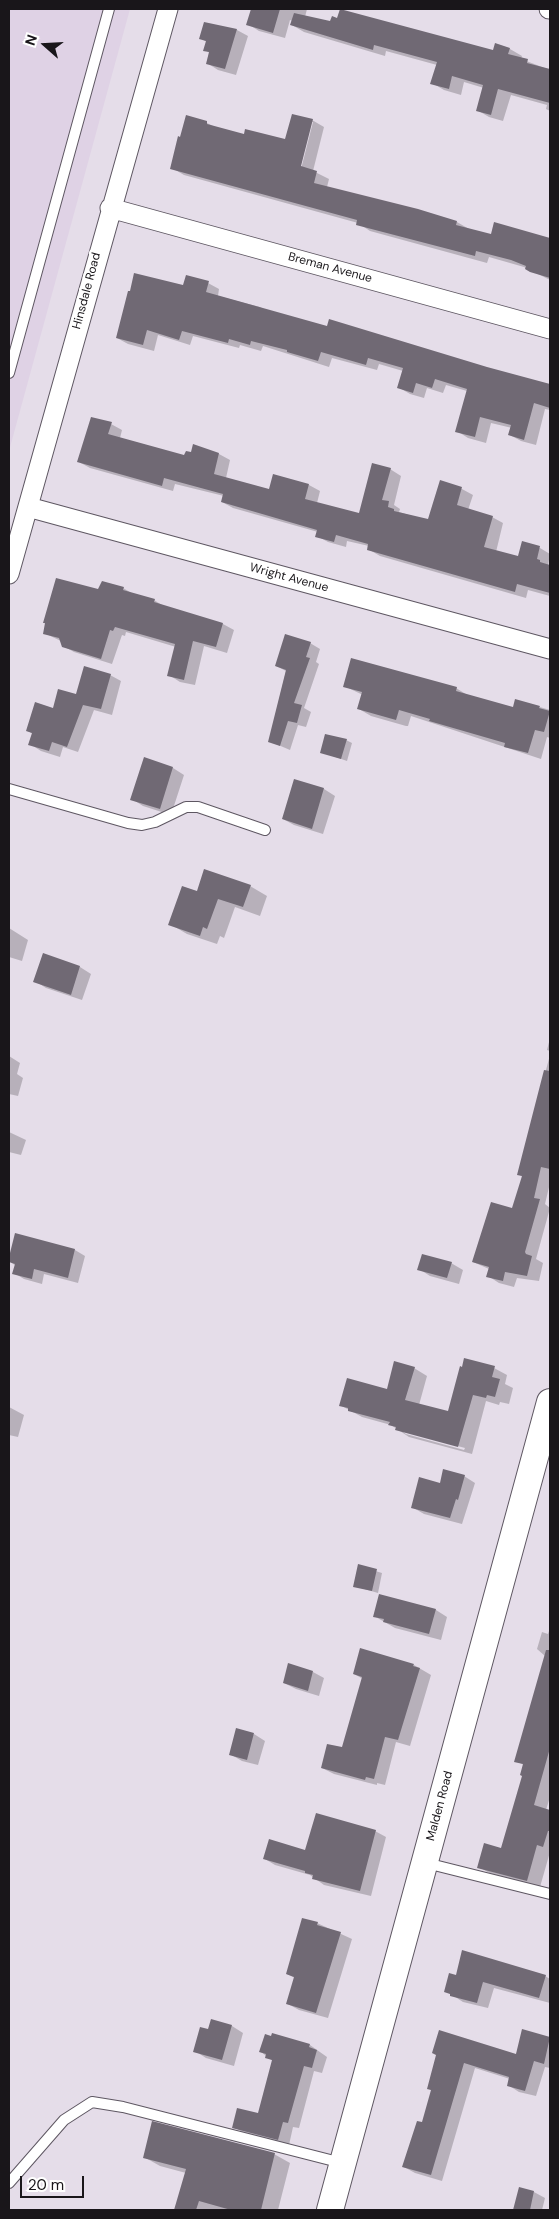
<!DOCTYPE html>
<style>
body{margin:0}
#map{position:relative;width:559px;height:2219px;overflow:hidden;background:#e5dde9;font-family:"DM Sans",sans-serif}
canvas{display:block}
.frame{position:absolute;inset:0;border:10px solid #19161a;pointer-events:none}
.north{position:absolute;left:20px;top:20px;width:50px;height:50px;-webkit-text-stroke:4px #fff;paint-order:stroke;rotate:289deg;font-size:14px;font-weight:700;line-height:20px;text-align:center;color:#19161a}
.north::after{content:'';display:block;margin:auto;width:18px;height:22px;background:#19161a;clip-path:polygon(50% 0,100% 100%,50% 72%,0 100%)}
.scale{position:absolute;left:20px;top:2176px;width:64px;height:22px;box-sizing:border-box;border:2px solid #19161a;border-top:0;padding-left:6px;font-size:15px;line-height:18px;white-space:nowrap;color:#19161a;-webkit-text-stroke:4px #fff;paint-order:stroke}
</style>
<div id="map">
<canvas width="559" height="2219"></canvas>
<div class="frame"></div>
<div class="north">N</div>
<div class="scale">20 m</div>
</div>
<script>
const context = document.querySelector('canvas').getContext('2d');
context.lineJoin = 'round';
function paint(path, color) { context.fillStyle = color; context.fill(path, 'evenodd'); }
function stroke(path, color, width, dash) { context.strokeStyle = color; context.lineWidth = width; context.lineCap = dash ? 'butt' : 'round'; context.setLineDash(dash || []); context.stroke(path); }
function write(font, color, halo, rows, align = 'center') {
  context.font = font + ' "DM Sans",sans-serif'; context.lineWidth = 5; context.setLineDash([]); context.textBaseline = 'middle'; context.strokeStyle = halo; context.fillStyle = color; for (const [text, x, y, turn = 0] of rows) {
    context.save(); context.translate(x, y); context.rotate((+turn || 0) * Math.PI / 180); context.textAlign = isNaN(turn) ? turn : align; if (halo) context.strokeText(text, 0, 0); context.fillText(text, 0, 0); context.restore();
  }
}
const built = new Path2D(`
 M9,9h121l-121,442z`);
const shadow = new Path2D(`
 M252,9h55l-2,8 189,35 2,-7 14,4 12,7 -1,3 29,11v41l-4,-2 1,-4 -36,-10 -8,26 -14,-4 -12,-7 7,-22 -20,-6 -3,13 -17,-5 -12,-7 5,-18 -51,-14 -1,5 -81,-24 -12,-7 1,-4 -3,-1 -5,18 -26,-7 -11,-7z
 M205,23l32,7 11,6 -12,39 -18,-5 -11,-7 3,-10 -5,-3 2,-8 -7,-4z
 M312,120l12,7 -11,44 16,8 -2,8 130,35 12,7 23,6 3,-11 55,15v41l-26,-13 -35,-10 -2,6 -117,-32 -12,-8 -174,-48 -12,-7 35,-45 8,4 29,8 42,5zM311,122h2l-13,51 -2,-1z
 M208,283l11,6 -1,7 42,11 7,4 282,74 1,-2v27l-5,-1 -9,36 -15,-4 -11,-6 2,-7 -21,-5 -5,20 -18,-5 -11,-7 10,-40 -21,-6 -3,8 -16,-5 -3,10 -14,-4 -12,-7 5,-16 -24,-7 -2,6 -45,-12 -3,9 -66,-21 -2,5 -21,-6 -1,3 -46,-12 -3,9 -32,-10 -4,16 -26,-7 -11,-6 67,-51z
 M111,424l11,6 -2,8 65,18 7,-3 2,-7 25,8 11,6 -4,18 44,13 39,-6 11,6 -3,12 43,11 30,-45 11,7 -7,29 6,4 -1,3 30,9 12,-39 21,7 11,6 -5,15 24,7 11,6 -7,29 23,6 4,-15 17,5 10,6 -2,12h2v30l-22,-6 -2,8 -146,-42 -12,-7 1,-3 -22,-5 -1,6 -18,-5 -11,-6 1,-4 -85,-24 -11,-6 2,-6 -49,-12 -2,7 -83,-23 -11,-6z
 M123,588l12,7 19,5 11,7 58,17 11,6 -7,23 -23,-7 -9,39 -15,-3 -11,-7 7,-28 -50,-15 -1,4 -3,-1 -10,29 -38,-12 -11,-6 -2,-5 -17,-8 2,-9 -2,-1 54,-32z
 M310,643l10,6 -4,13 3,2 -15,44 7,4 -5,15 -8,-2 -8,25 -21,-9 17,-70 -10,-5z
 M110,675l11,6 -9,34 -18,-5 -16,42 -15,-5 -3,10 -19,-6 -11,-7 3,-10 -5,-3 26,-22z
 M344,686l112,2 13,8 45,12 2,-8 34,10v28l-3,-1 -6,22 -130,-43 -3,10h-2l-35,-10 -12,-7 4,-14z
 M346,740l6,3 -5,18 -26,-9z
 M144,759l29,9 11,7 -13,40 -28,-9 -11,-7z
 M295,780l29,9 11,7 -12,38 -29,-9 -11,-6z
 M250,886l17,10 -7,20 -25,-9 -11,31 -4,-2 -3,8 -30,-10 -17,-10 27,-32z
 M9,928l19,12 -6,21 -13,-4z
 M80,967l11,7 -9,26 -36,-12 -11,-7z
 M550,1038v13l-3,-1z
 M550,1055v128l-5,21 5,4 -14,51 7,4 -4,18 -22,-3 -3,9 -15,-4 -11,-7 1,-7 -16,-7 40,-53 10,-32 -5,-3z
 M9,1056l11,7 -3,11 6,4 -5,18 -9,-2z
 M9,1132l17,8 -5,15 -12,-3z
 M16,1235l59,15 10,6 -7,27 -34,-9 -2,10 -18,-5 -10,-6 2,-7 -7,-5z
 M451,1263l12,7 -4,14 -29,-8 -11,-7z
 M414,1368l13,8 -8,29 30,8 45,-45 13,7 -2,9 8,4 -4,16 -9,-2 -1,3 -13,-4 -14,53 -63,-17 -18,-12 -29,-8 -22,-12 47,-15zM402,1431l63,17 -1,2 -58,-16z
 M9,1407l15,8 -6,22 -9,-2z
 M464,1476l11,7 -13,41 -38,-10 -12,-7 28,-23z
 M359,1566l23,7 -4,20 -24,-7z
 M436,1610l11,7 -6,23 -46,-12 -21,-12z
 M549,1631l1,166 -4,13 4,1v41l-10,35 -49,-13 -12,-7 23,-18 22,-73v-11l-8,-4 29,-105 -8,-7 5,-17 6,2z
 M361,1649l53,16 17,10 -21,71 -14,-4 -11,43 -8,-2v2l-43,-11 -12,-6 21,-19 20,-70 -9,-5z
 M313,1672l11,6 -5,18 -23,-7 -12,-6z
 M254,1734l11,7 -7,24 -16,-4 -12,-7z
 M375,1831l11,6 -15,59 -47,-11 -14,-10 -35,-10 -10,-6 41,-8z
 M317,1923l35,16 -24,79 -29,-8 -11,-6 7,-26 -8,-4z
 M545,1976l5,3v24l-56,-15 -6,20 -25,-6 -17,-11 10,-14z
 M212,2020l20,6 11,7 -9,33 -28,-8 -11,-7 13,-20z
 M523,2031l27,8v29l-5,-1 -9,29 -17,-4 -11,-7 2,-6 -35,-11 -33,113 -27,-8 -11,-6 19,-43 9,-33 -4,-3 10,-33h78z
 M310,2045l17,12 -5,16 -8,-2 -15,57 -6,-1 -4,18 -45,-12 -10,-6 25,-13 14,-53 -12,-9z
 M274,2154l16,9 -12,47h-103l11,-37 -26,-7 -16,-9z
 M520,2188l14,4 11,6 -3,12h-28z`);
const building = new Path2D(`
 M251,9h29l-7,24 -27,-8z
 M340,9l153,41 2,-7 15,5 -2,6 20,5 -1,4 23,6v34l-52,-14 -7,26 -15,-4 7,-26 -31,-9 -3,13 -19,-5 7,-22 -63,-17 -1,5 -83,-25 4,-12 36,8 2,-5 5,2z
 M204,22l33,7 -12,40 -19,-5 3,-12 -6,-1 3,-10 -7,-2z
 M292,114l21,5 -12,47 16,5 -3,12 104,26 39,12 -1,4 35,9 3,-12 56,16v40l-20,-6 -5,-3 1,-3 -15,-6 -35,-9 -1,5 -119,-31 1,-5 -187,-51 8,-33 2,1 6,-22 21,6v3l37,10 1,-5 40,10z
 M134,273l49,12 3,-10 23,6 -3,11 121,34 2,-7 158,48 63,17v24l-16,-5 -10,37 -16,-5 3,-10 -31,-8 -5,20 -20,-5 12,-43 -32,-10 -3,9 -16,-5 -3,10 -16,-5 6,-20 -35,-10 -2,7 -45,-13 -3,9 -31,-9v-2l-36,-9 -1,4 -21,-6 -1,4 -46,-12 -3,9 -32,-10 -4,15 -27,-7 12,-47h2z
 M91,417l21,5 -4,12 76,21 2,-4 5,1 2,-8 26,9 -5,21 55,15 4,-15 36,10 -4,15 54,14 13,-50 19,5 -9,32 7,1 -1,6 6,2v2l34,8 12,-39 22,7 -5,18 36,11 -9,31 34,9 4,-15 18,5 -3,13 3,1v2l10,3v28l-33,-9 -2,8 -148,-42 1,-6 -32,-9 -2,7 -19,-5 2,-7 -96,-28 2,-8 -59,-16 -2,8 -85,-24z
 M56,578l42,11 4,-8 22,6 -1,3 32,9 -1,3 69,21 -7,24 -23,-6 -9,39 -17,-4 8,-32 -60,-17 -2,4 -3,-1 -9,29 -39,-12 -3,-9 -16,-4 2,-11h-2z
 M285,634l26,8 -5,15 4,1 -16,45 8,2 -5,18 -9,-2 -8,25 -12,-4 18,-72 -11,-4z
 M351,658l106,29 -1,4 57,16 2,-8 25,7 -1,2 11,3 -6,21 -9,-2 -7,23 -24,-6 1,-4 -76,-22 1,-2 -31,-9 -3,10 -39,-11 5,-17 -19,-5z
 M84,666l27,8 -10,35 -18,-4 -16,42 -15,-5 -3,9 -21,-6 4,-12 -6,-2 9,-29 18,6 5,-19 18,5z
 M325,734l22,5 -6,20 -21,-6z
 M144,757l29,10 -13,42 -30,-9z
 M294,779l30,9 -12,41 -30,-10z
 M204,869l47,16 -8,22 -25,-8 -11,30 -4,-2 -3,9 -32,-11 14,-39 15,5z
 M43,953l37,13 -9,29 -38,-13z
 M544,1070l6,1v98l-9,-2 -7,31 6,1 -15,53 1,2 6,2 -5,20 -22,-4 -2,9 -17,-4 3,-10 -17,-5 19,-60 21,6 10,-32 -5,-1z
 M15,1233l60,16 -7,29 -34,-9 -2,10 -20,-5 3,-10 -6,-2v-5z
 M422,1254l30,8 -5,16 -30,-8z
 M464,1358l31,8 -3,11 8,2 -5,18 -8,-2 -1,3 -13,-3 -15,52 -63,-17 1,-3 -8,-2 2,-3 -42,-11v-3l-9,-2 8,-28 40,11 7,-28 21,6 -10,33 43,11 12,-45 2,1z
 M443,1469l22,6 -7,25 -2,-1 -6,19 -39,-10 8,-31 21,6z
 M358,1564l19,5 -5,22 -19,-4z
 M379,1594l57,15 -7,25 -46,-12 1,-3 -11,-2z
 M360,1648l54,16 -1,2 7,2 -22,72 -13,-3 -11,42 -8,-2 -1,3 -44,-12 6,-24 15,3 20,-70 -9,-3z
 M546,1650h4v98l-16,57 16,5v21h-2l-5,16 -6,-2 -10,36 -50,-13 7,-25 17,5 21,-72 -2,-1 3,-11 -9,-2z
 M288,1663l25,8 -5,20 -25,-8z
 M236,1728l18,5 -7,27 -18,-5z
 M316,1813l60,17 -16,61 -48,-12 1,-4 -8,-2v-2l-42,-12 6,-20 36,11z
 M302,1918l16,4 -1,3 24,7 -25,81 -30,-9 8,-27 -8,-3z
 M462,1950l84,25 -7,23 -56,-16 -6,21 -27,-7v-2l-6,-2 5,-19 7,2z
 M211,2019l21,6 -10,35 -29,-8 7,-25 8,2z
 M522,2029l28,8 -6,27 -10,-3 -9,30 -18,-5 2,-9 -45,-14 -33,112 -29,-8 15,-46 5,1 9,-32 -4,-1 9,-34 -4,-2 7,-23 77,24z
 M272,2033l38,11 -1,3 8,3 -5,18 -8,-2 -16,57 -5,-1 -5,18 -46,-12 5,-20 21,5 14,-53 -7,-2 1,-4 -7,-2 6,-18 6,2z
 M152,2121l123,32 -14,57h-30l-32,-9 -3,9h-22l12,-41 -43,-11z
 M519,2187l15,4 -4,19h-17z`);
const lane = new Path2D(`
 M9,373l100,-364
 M9,789l119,34 14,2 13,-3 31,-15h12l67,23
 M426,1863l124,31
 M9,2183l55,-63 28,-18 31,5 219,56`);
const street = new Path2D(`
 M549,9h1
 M110,208l440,121
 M28,507l522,142
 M9,574l159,-565`);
const secondary = new Path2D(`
 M330,2210l220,-808`);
const streetNames = [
 ["Breman Avenue",330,268,15],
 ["Hinsdale Road",87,291,-75],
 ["Wright Avenue",289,578,15],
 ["Malden Road",440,1806,-75]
];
paint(built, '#dfd2e5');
paint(shadow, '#0003');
paint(building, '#706974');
stroke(lane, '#5e5762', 12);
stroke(street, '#5e5762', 21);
stroke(secondary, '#5e5762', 28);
stroke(lane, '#fff', 10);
stroke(street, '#fff', 19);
stroke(secondary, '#fff', 26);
write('12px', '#19161a', '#fff', streetNames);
</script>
